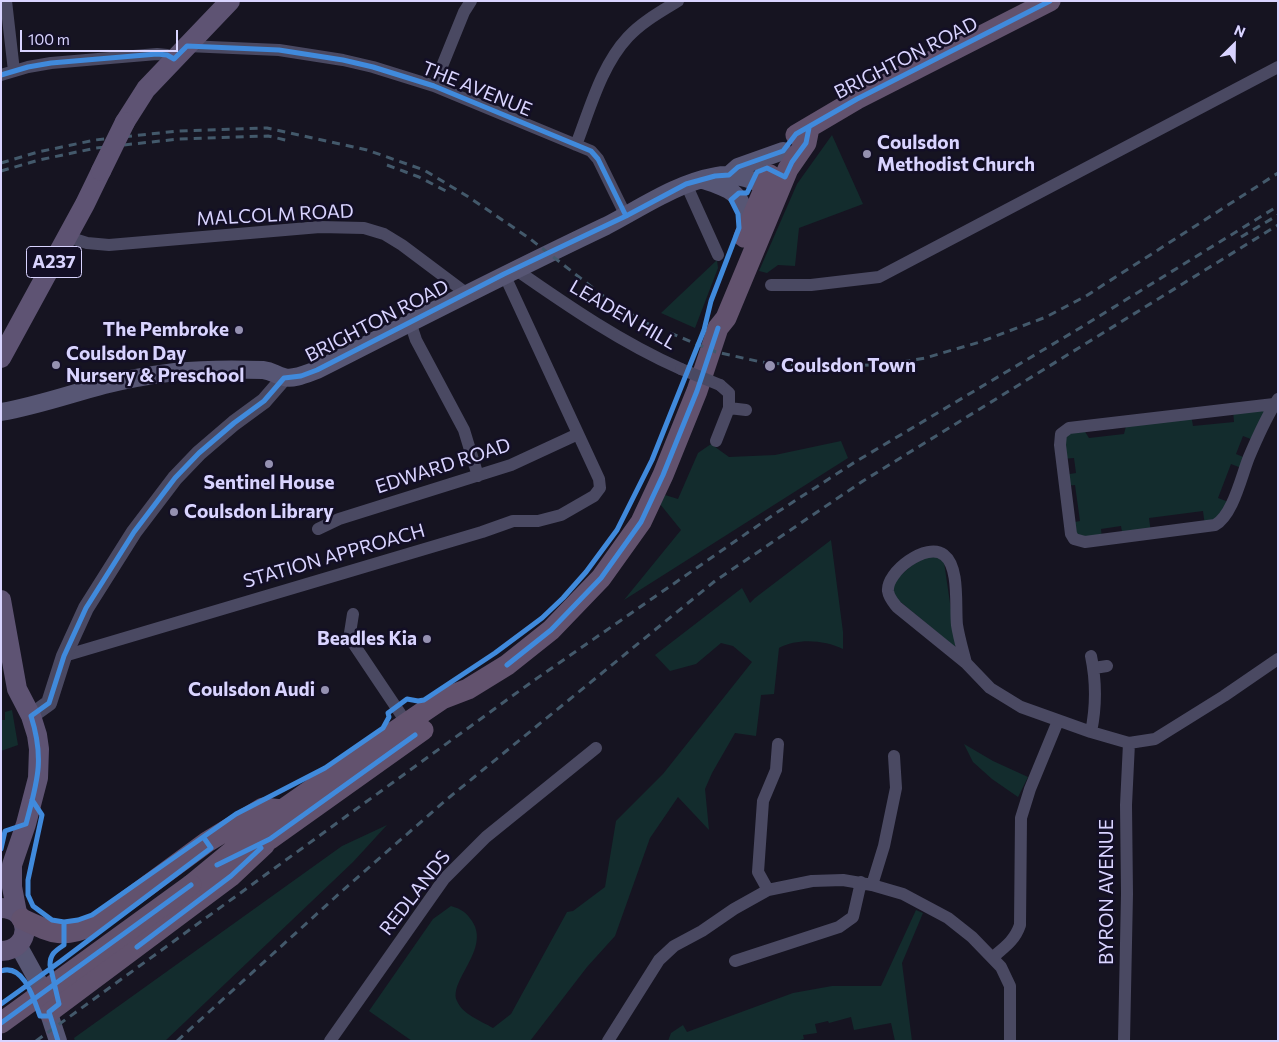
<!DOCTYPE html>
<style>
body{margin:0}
#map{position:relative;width:1279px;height:1042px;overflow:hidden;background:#161421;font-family:Commissioner,sans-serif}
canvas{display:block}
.frame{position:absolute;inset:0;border:2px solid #d9d4ff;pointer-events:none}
.north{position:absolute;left:1209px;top:20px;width:50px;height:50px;-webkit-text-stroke:4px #130f26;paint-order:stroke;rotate:23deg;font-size:14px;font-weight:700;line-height:20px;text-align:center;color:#d9d4ff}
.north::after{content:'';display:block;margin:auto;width:18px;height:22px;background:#d9d4ff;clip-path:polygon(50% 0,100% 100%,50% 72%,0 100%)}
.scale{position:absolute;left:20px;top:30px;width:158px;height:22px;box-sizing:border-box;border:2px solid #d9d4ff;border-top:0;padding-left:6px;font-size:15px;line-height:18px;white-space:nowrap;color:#d9d4ff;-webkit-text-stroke:4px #130f26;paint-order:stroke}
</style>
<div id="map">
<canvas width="1279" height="1042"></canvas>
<div class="frame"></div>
<div class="north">N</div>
<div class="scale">100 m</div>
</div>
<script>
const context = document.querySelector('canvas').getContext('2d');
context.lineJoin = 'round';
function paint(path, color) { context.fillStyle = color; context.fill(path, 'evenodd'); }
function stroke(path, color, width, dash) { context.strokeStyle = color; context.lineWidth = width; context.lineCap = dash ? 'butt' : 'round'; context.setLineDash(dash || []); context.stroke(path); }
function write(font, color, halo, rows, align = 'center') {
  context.font = font + ' Commissioner,sans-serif'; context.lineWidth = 5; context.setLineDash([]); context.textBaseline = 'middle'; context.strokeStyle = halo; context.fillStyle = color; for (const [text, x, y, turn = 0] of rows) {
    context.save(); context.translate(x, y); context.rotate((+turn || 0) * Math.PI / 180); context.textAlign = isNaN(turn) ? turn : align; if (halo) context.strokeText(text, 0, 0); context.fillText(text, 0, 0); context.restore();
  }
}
const green = new Path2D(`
 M832,135l31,69 -64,24 -4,38 -17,-1 -11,8 -8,-2 38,-87z
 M717,260l1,8 -23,60 -34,-15z
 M1274,404l-18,37 -13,-5 -7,18 12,5 -4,10 -13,-5 -13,34 13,5 -6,13 -20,10 -2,-15 -54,7 2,15 -28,4 -2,-11 -20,3 1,10 -23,2 -9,-18 10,-2 -5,-36 -10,1 -2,-11 13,-2 -2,-15 -13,1 -1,-14 9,-17 13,-1 7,11 35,-4 3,-12 64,-7 2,11 41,-4 -1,-12z
 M841,441l7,17 -224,142 57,-70 -21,-26 5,-9 13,4 20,-46 13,-9 18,13 46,-2z
 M831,540l12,92v17c-19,-9 -45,-11 -64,-1l-5,46 -13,1 -5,41 -21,-3 -23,40 -7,16 4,41 -31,-33 -28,41 -35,98 -28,31 -57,74h-118l-43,-30 64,-92 18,-13c10,3 15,6 21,15 19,28 -24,60 -15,80 5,13 24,20 36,27l18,-14 56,-102 6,-1 32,-24 11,-66 47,-47 89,-112 -19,-16 -12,-3 -25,21 -26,7 -15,-16 87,-67 8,15 5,-5z
 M933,555l11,7 12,82 -1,3 -58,-48 -4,-7 1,-11 23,-20z
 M12,710l6,35 -17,6v-31h4v-8z
 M964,744l29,17 35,16 -10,20 -26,-18 -19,-17z
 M387,825l-34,37 -188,179h-90l-1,-3 268,-192z
 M916,910l7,3 -21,50 10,78h-17l-4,-18 -37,7 -3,-13 -22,6 -1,-2 -13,3 2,9 -14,2 1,4 -7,2h-129l3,-8 12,-8 4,7 106,-39 39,-7h49z`);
const minor = new Path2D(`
 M6,1l8,70
 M187,46l92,4 64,10 30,7 61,19 157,65 7,8 28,57
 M1,75l27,-8 23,-4 106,-9 10,1 7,4
 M434,86l30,-74 7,-11
 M576,145c14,-36 25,-79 52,-108 14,-15 32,-25 50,-36
 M686,184l32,71
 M68,237l19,6 22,2 211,-18 44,1 20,6 18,11 64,48
 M515,269c53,37 107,74 166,100
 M771,285h40l68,-8 399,-210
 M410,322l6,18 48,90 14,46
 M1274,404l-205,24 -8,6 -1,11 11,89 3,5 11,3 130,-17c18,-10 26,-48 34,-68 8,-19 17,-40 29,-58
 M729,408l17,2
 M716,441l13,-33v-15l-9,-8
 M318,529l21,-10 172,-54 67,-31
 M353,614l-3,19 3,10 57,85
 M64,656l418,-124 31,-11h25l23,-6 33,-19 6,-8 -1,-9 -95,-205
 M966,663c-3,-12 -7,-25 -9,-38 -2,-18 3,-58 -13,-70 -17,-14 -58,17 -56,36 1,7 5,11 9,16l69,56 24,25 31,19 70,25 38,11 26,-4 69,-43 54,-37
 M1094,668l13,-2
 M1091,732c5,-24 5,-52 0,-76
 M872,885l12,-39 12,-58 -2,-32
 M768,890l-10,-18 5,-71 13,-31 2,-26
 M993,957c12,-10 22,-17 27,-32l1,-107 9,-29 28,-68
 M735,961l104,-34 14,-10 8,-35
 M330,1041l114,-162 42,-42 110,-89
 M608,1041l51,-81 15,-14 28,-15 32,-22 34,-19 44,-9 31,-1 29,5 31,9 45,24 24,19 29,30 9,19v55
 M1124,1041l3,-147 -1,-89 3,-62`);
const tertiary = new Path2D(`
 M31,716l18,-13 15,-47 22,-48 48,-76 41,-54 24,-25 35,-30 30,-22 20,-23`);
const secondary = new Path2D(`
 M729,175l9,-8 45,-16
 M703,180c29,9 39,13 45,45
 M1,412c35,-6 69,-18 103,-27 24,-6 47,-10 71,-13 29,-3 59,-3 88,-2 10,1 12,5 21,7 9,3 24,-4 33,-7 96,-49 192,-98 289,-144 35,-18 70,-43 110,-50 22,-4 42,6 61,15
 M18,945l21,38 19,58`);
const primary = new Path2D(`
 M125,122l21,-33 84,-88
 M1,358l84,-154 16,-33
 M1,600l16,89 14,27 6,19 2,14 -1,29 -12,46 -14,41v22l5,26
 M1,908c31,0 32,42 0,43`);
const trunk = new Path2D(`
 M796,135l61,-36 193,-98
 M744,237l26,-62
 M249,849l21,-10 153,-109
 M191,885l91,-75 97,-68 63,-43 26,-10 39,-24 44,-35 50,-52 40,-56 22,-47 34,-84 21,-63 8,-10 62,-149 18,-26 3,-15
 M22,919c30,14 40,20 72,6l113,-83 56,-34 19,2
 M49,1012l182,-136 34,-32`);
const rail = new Path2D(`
 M1,163l37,-11 57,-12 83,-9 89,-3 100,22 57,20 43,26 62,42 82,64 35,21 70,29 45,10 66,6 69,-5 29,-5 55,-16 66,-25 40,-21 192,-123
 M387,165l32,12 27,14
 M1,171l38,-11 57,-12 83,-9 89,-3 22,5
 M1241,237l37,-22
 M36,1041l497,-360 243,-168 79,-51 225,-134 198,-122
 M177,1041l165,-150 104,-91 269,-219 148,-100 415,-256`);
const minorBridge = new Path2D(`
 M681,369l39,16`);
const primaryBridge = new Path2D(`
 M101,171l24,-49`);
const trunkBridge = new Path2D(`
 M1,1023l190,-138`);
const cycleway = new Path2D(`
 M1,75l27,-8 23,-4 106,-9 10,1 7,4 13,-13 92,4 64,10 30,7 61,19 157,65 7,8 28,57
 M507,665l44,-35 50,-52 40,-56 22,-47 34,-84 21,-63
 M32,800l10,15 -14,65v15l5,11 19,14 12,2 14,-2 14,-5 144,-101 89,-46 58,-40 6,-11 -1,-4 19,-14 11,2 6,-1 71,-47 47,-35 21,-20 23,-26 31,-42 35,-70 52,-130 7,-29 28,-73 -1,-14 -7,-14 8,-7h8l10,-21 10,-4 18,9 7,-15 14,-19 3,-15
 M1,849l4,-18 21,-7c11,-42 19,-64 5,-108l18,-13 15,-47 22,-48 48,-76 41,-54 24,-25 35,-30 30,-22 20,-23 17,-2 16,-6 187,-96 122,-58 60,-32 29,-8 14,-1 9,-8 45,-16 13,-17 61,-35 193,-98
 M217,865l53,-26 145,-104
 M137,947l94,-71 30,-28
 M1,971c23,-8 33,29 39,45h10
 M1,1004l60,-43 150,-113 -7,-10
 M1,1023l190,-138
 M58,1041l-9,-29 10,-8 -9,-39c0,-11 5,-14 14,-20v-23`);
const markers = [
 [867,154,5,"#9591b1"],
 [239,330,5,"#9591b1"],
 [56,365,5,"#9591b1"],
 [770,366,6,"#9591b1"],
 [269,464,5,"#9591b1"],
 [174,512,5,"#9591b1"],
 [427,639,5,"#9591b1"],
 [325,690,5,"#9591b1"]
];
const shields = [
 [54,262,55]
];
const shieldNames = [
 ["A237",54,262]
];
const streetNames = [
 ["BRIGHTON ROAD",906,58,-27],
 ["THE AVENUE",477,89,22],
 ["MALCOLM ROAD",275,215,-3],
 ["LEADEN HILL",623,315,30],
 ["BRIGHTON ROAD",377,321,-27],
 ["EDWARD ROAD",443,466,-18],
 ["STATION APPROACH",334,556,-16],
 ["BYRON AVENUE",1107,892,-90],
 ["REDLANDS",415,893,-52]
];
const poiNames = [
 ["Coulsdon",877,143],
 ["Methodist Church",877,165],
 ["The Pembroke",229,330,"right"],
 ["Coulsdon Day",66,354],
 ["Nursery & Preschool",66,376],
 ["Coulsdon Town",781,366],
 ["Sentinel House",269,483,"center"],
 ["Coulsdon Library",184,512],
 ["Beadles Kia",417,639,"right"],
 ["Coulsdon Audi",315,690,"right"]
];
paint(green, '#132c2d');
stroke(minor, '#4a4962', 12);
stroke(tertiary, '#4a4962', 16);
stroke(secondary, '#575674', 18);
stroke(primary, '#5e5373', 20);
stroke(trunk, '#62526e', 21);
stroke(rail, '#43596b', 3, [8, 6]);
stroke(minorBridge, '#4a4962', 12);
stroke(primaryBridge, '#5e5373', 20);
stroke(trunkBridge, '#62526e', 21);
stroke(cycleway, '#408adc', 5);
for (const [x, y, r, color] of markers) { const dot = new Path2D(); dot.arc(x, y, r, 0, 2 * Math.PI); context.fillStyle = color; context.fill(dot); stroke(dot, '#130f26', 2); }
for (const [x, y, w] of shields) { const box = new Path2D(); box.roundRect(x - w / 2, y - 15.5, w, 31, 4); context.fillStyle = '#130f26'; context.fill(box); stroke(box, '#d9d4ff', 1); }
write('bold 18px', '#d9d4ff', null, shieldNames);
write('19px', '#d9d4ff', '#130f26', streetNames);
write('bold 19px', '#d9d4ff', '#130f26', poiNames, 'left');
</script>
